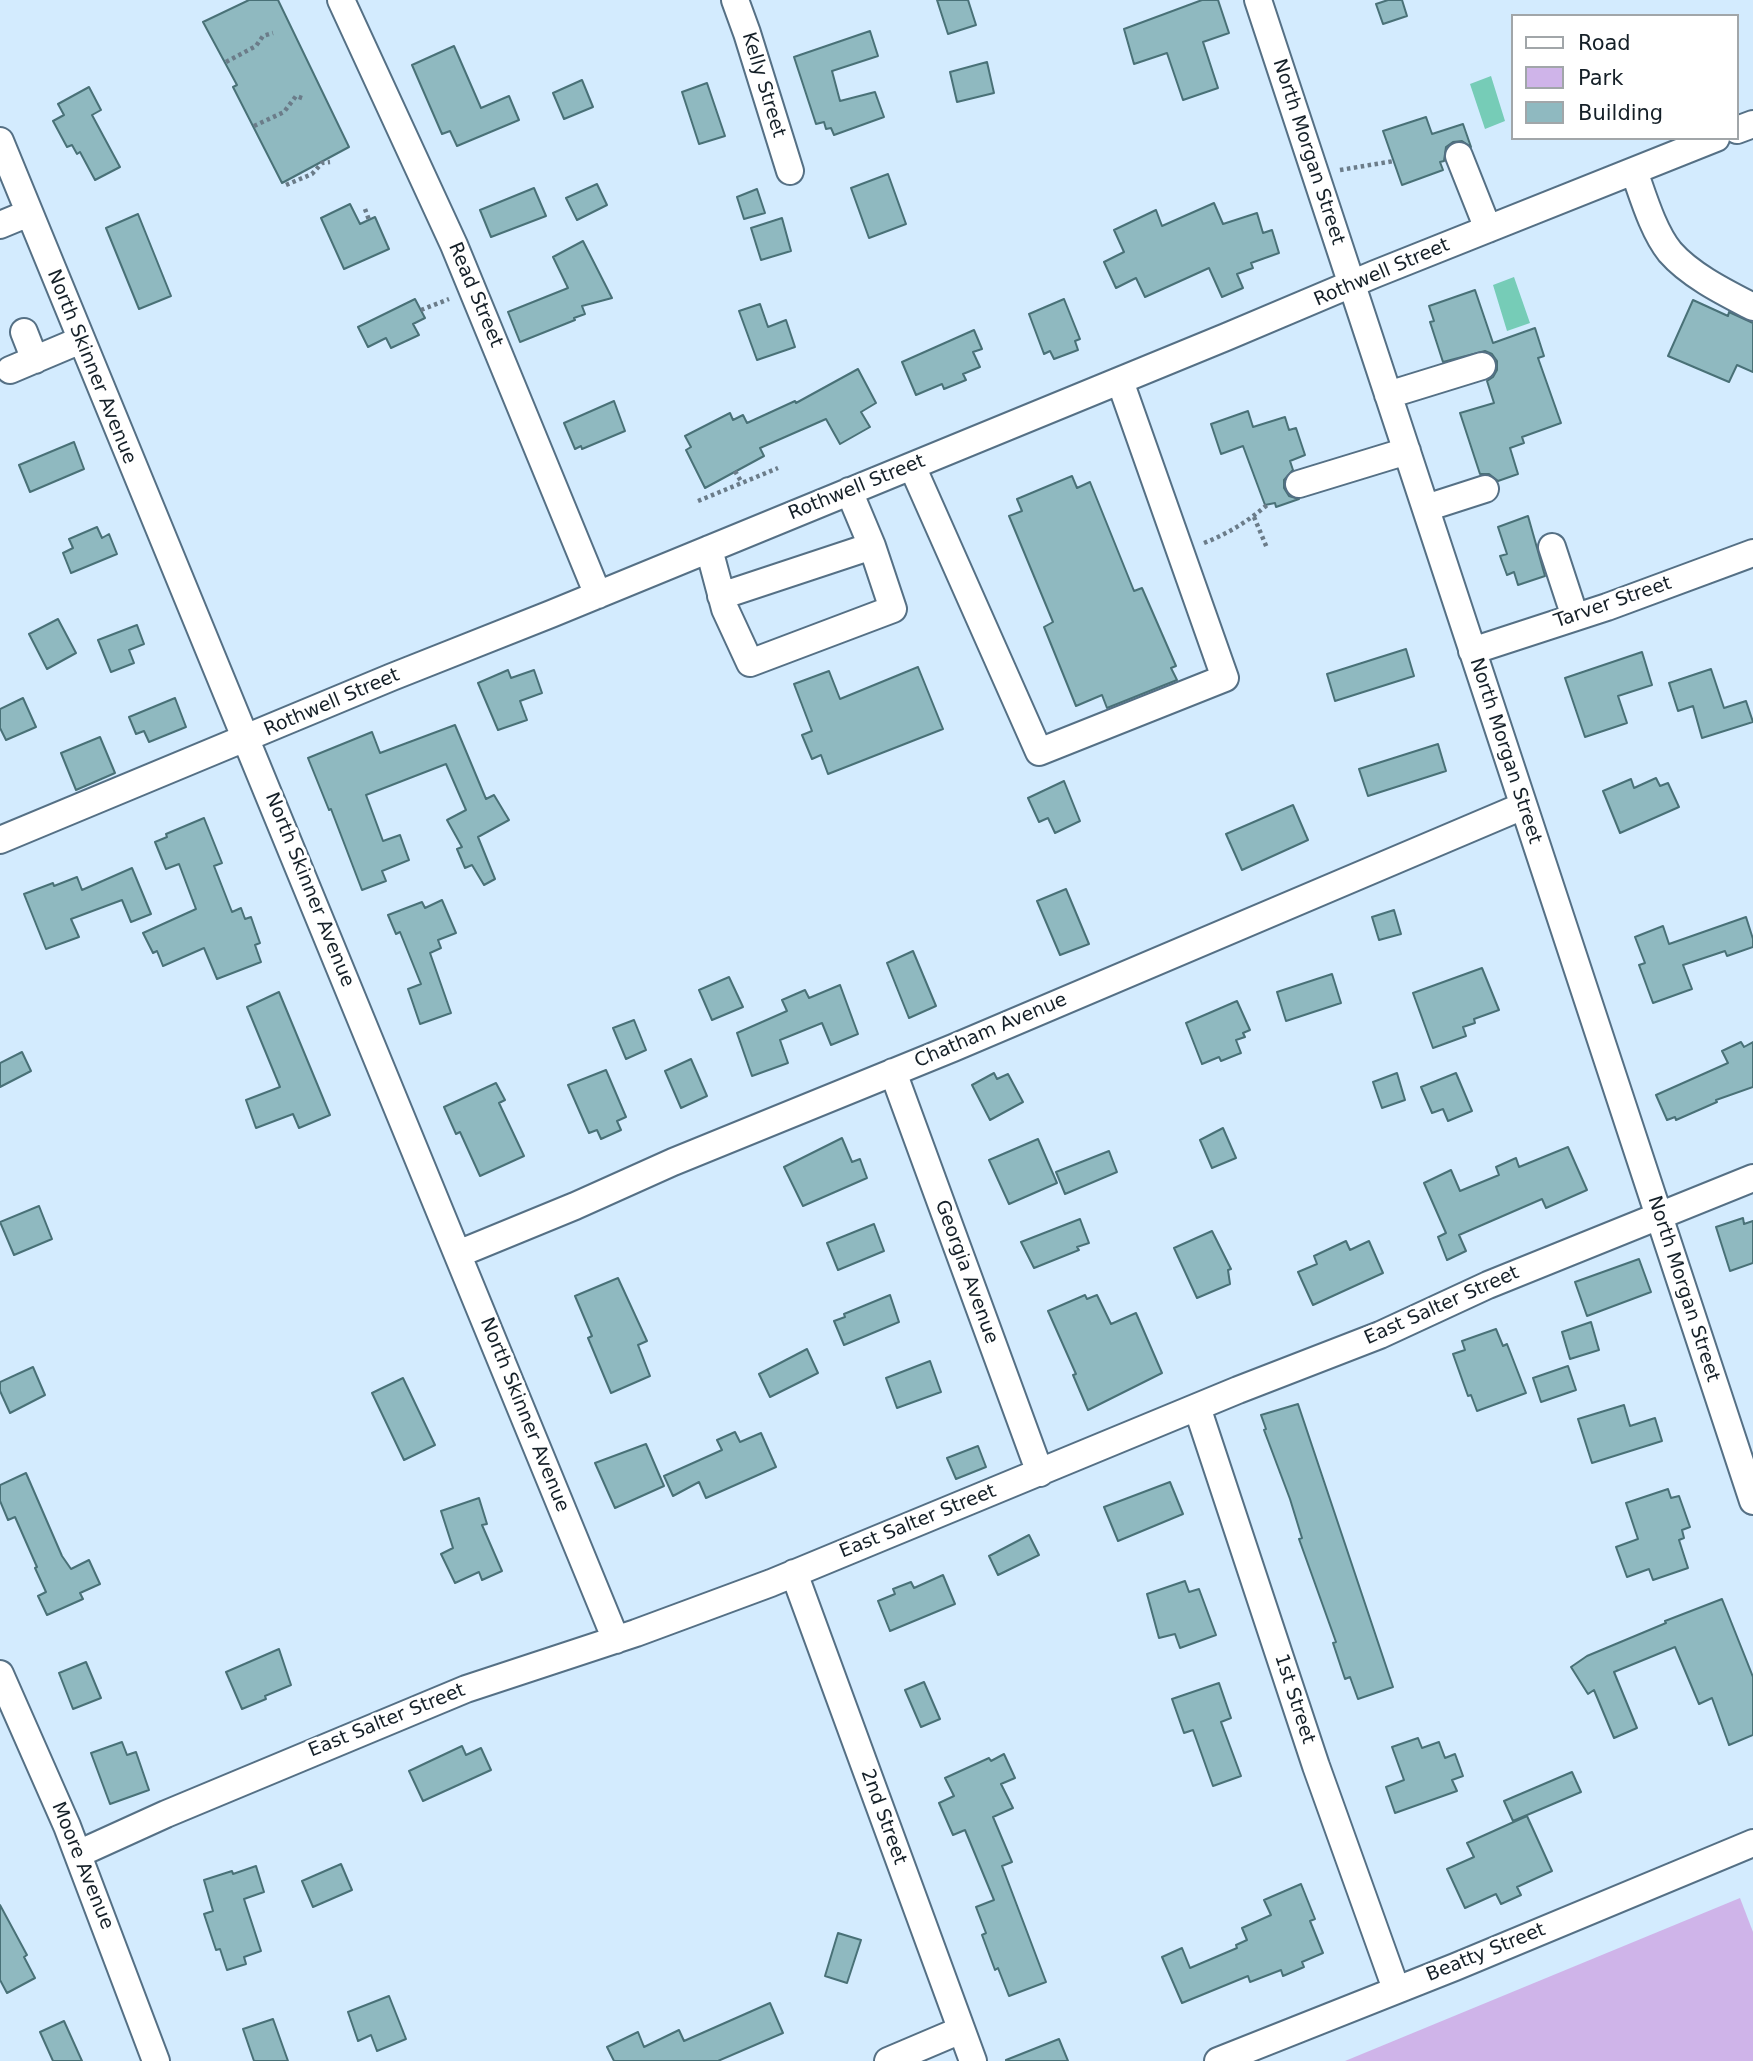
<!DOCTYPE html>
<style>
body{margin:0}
#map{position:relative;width:1753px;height:2061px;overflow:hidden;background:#d3ebfe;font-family:"DejaVu Sans",sans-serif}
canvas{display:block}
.legend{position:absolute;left:1511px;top:14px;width:228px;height:126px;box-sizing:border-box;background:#fff;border:2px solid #a1a6a9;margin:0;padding:9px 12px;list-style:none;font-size:21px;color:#152028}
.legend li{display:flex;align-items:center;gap:14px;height:35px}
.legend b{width:35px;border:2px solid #a1a6a9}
</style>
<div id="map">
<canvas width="1753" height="2061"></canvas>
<ul class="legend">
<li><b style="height:9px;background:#fff"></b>Road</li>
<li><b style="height:19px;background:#cfb4e9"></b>Park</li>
<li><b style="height:19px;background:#8fb9c0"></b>Building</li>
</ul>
</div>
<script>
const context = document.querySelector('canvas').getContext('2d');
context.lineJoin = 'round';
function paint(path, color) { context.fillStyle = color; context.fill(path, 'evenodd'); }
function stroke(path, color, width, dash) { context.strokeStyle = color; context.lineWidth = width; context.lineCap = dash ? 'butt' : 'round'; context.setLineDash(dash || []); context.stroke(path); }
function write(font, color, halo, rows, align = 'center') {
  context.font = font + ' "DejaVu Sans",sans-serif'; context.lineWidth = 6; context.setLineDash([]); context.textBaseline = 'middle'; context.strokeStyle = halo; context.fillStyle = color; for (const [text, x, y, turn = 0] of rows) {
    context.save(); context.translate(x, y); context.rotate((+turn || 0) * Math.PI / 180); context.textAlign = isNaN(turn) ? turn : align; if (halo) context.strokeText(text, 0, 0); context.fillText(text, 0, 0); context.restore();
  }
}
const green = new Path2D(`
 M1740,1898l13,34v129h-408z`);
const water = new Path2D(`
 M1491,76l14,45 -20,8 -15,-45z
 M1514,277l16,46 -23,8 -14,-46z`);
const building = new Path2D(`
 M249,0h29l71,147 -67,36 -49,-96 4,-2 -34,-63z
 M937,0h31l8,25 -28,9z
 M1202,0h16l11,33 -26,9 15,46 -35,12 -16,-47 -33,11 -10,-35z
 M1388,0h14l5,16 -24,8 -7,-20z
 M870,31l8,25 -46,15 8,30 35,-9 9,25 -50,18 -3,-7 -5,1 -2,-7 -8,2 -22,-67z
 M454,46l27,62 28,-12 10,24 -62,26 -7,-15 -8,3 -30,-69z
 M987,62l7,31 -37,9 -7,-30z
 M582,80l11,27 -29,12 -11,-26z
 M707,83l18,53 -26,8 -17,-52z
 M89,87l12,23 -9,5 28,52 -25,13 -15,-28 -3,2 -5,-9 -5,2 -14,-26 11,-6 -6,-11z
 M1426,117l6,17 31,-10 8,23 -9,-6 -9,1 -7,5 -2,14 -4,1 3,8 -41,15 -19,-54z
 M888,174l18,50 -37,14 -18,-50z
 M597,184l10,21 -30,15 -11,-22z
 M534,188l12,28 -55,21 -11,-27z
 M757,189l8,24 -21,6 -7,-22z
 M1214,203l9,21 34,-11 6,20 9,-3 7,23 -28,10 2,5 -16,6 6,14 -21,9 -13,-29 -64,29 -9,-19 -20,10 -12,-26 20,-10 -10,-22 42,-20 6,16z
 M350,204l10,20 15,-7 14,32 -45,20 -23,-51z
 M138,214l33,82 -32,13 -33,-81z
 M782,218l9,33 -30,9 -10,-32z
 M583,241l29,57 -30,8 3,8 -11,4 1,2 -55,22 -12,-30 60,-24 -15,-31z
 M1475,290l18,53 42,-15 9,28 -6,2 23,65 -39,14 2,6 -14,5 8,26 -20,7 -9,-7h-9l-20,-61 34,-10 -7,-22 6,-4 4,-7v-9l-5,-7 -7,-3 -42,11 -13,-40 4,-1 -5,-15z
 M415,299l10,19 -12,6 6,11 -28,13 -5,-10 -18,9 -10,-20z
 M1064,299l16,40 -5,2 3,9 -24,9 -4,-8 -6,3 -15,-40z
 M1693,300l35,16 1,-4 24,11v49l-16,-7 -8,17 -61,-26z
 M760,304l8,23 18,-7 9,27 -38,13 -18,-49z
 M974,330l8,19 -9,3 7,15 -17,7 3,6 -22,9 -2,-5 -26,11 -14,-33z
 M858,369l18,34 -15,9 9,15 -30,17 -14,-25 -66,29 4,8 -59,32 -19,-38 5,-3 -6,-11 45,-23 3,7 10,-5 4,8 48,-22 1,2z
 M614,401l11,30 -43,18 -1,-3 -6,3 -11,-26z
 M1248,411l5,16 32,-10 4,13 7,-2 9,27 -15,6 3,9 -9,10v8l5,8 10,3 -23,8 -1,-4 -10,2 -22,-59 -22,8 -10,-30z
 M74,442l10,27 -54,23 -11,-27z
 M1072,476l5,12 13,-6 44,109 8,-3 34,78 -5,2 6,12 -70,28 -5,-13 -26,11 -32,-79 9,-5 -44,-106 13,-5 -5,-12z
 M1528,516l17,60 -27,9 -4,-13 -7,3 -7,-19 7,-2 -9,-27z
 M97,527l5,11 7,-4 8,20 -46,19 -8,-20 10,-5 -4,-9z
 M58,619l18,34 -29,16 -18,-35z
 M137,625l7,19 -15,6 5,13 -23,9 -13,-32z
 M1406,649l8,27 -79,25 -8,-27z
 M1642,652l10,33 -34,11 9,27 -42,14 -20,-59z
 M918,667l25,62 -115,45 -7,-19 -9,4 -10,-24 10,-4 -18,-47 35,-13 11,28z
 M1711,669l13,39 22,-7 7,21 -51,16 -9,-32 -15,5 -9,-28z
 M508,670l3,8 23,-8 8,23 -22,8 7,19 -29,10 -20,-47z
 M23,698l13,29 -30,13 -6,-12v-19z
 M175,698l11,29 -37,15 -5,-11 -8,3 -7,-17z
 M455,725l31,74 8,-4 15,25 -31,17 17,42 -11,6 -12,-20 -7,3 -8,-19 5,-2 -15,-27 19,-10 -20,-46 -80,31 17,46 17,-6 9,25 -27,11 4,10 -24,9 -31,-81 -2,1 -21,-52 64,-26 8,21z
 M100,737l15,36 -39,17 -15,-37z
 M1438,744l8,27 -78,25 -9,-27z
 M1656,778l4,8 8,-3 11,24 -59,26 -17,-42 28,-12 3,9z
 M1064,781l16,40 -25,12 -7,-15 -9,4 -11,-24z
 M1293,805l15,35 -66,30 -16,-36z
 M204,818l18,45 -8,3 18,46 9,-4 4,11 6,-2 9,26 -5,2 6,17 -44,17 -13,-31 -41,18 -6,-15 -4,2 -10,-20 53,-24 -17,-45 -13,5 -11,-27 12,-5 -1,-3z
 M132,868l19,46 -20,8 -9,-22 -51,19 8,18 -33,12 -22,-55 29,-11 1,3 23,-9 5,13z
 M1066,889l23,55 -29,11 -23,-54z
 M442,900l14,33 -18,7 3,8 -11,5 21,60 -31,11 -12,-35 13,-5 -21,-52 -4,2 -8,-19 34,-13 3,6z
 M1394,910l7,24 -22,6 -7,-23z
 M1746,917l7,22v8l-26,9 -2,-5 -42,14 9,24 -39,14 -14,-38 6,-2 -10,-26 28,-11 6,18z
 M913,951l23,55 -27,12 -22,-55z
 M1482,968l17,42 -25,9 1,4 -12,4 3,9 -33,12 -20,-55z
 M1332,974l9,29 -55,18 -9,-29z
 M729,977l14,30 -31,13 -13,-30z
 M840,985l18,49 -27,11 -9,-22 -42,17 8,23 -36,13 -15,-43 50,-22 -5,-11 23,-10 4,8z
 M279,992l51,123 -31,13 -6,-14 -37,14 -10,-28 34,-13 -33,-80z
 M1237,1001l13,29 -7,3 2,4 -9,3 5,13 -20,8 -2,-4 -17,7 -16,-41z
 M634,1020l12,30 -20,9 -13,-31z
 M1741,1042l3,5 9,-5v45l-37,13 1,2 -41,18 -1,-3 -8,3 -11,-25 72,-32 -6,-12z
 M22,1052l9,19 -31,16v-24z
 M691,1059l16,37 -26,12 -16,-37z
 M606,1070l20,47 -9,4 4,9 -20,9 -4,-9 -8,3 -21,-48z
 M994,1073l3,6 11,-5 15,28 -33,18 -18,-35z
 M1397,1073l8,27 -23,8 -9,-26z
 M1456,1073l16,38 -24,10 -5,-12 -11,4 -11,-26z
 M496,1083l9,17 -6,3 25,53 -44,20 -20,-44 -4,2 -12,-27z
 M1223,1128l13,30 -24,10 -12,-28z
 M842,1138l10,24 8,-3 7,19 -64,28 -19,-39z
 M1038,1139l19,44 -48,21 -20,-44z
 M1568,1147l19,43 -41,18 -4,-9 -83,36 7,16 -19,9 -9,-23 8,-4 -22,-50 27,-13 9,21 39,-16 -3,-8 20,-9 3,9z
 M1109,1151l8,21 -52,22 -9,-22z
 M39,1206l13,33 -38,16 -14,-33z
 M1743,1218l1,6 9,-3v42l-23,8 -14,-44z
 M1080,1219l9,24 -12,4 2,3 -45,18 -13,-26z
 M874,1224l10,27 -46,19 -11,-27z
 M1212,1231l19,38 -3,1 2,14 -33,14 -23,-50z
 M1346,1241l4,9 19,-9 14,32 -70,32 -15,-33 19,-8 -3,-8z
 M1639,1259l12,33 -64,24 -12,-34z
 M618,1278l29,63 -9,4 12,31 -39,17 -23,-55 4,-2 -17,-40z
 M890,1295l9,27 -55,23 -10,-24 11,-4 -1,-3z
 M1085,1295l2,4 10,-4 14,29 25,-11 26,60 -74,37 -15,-35 3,-1 -28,-63z
 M1591,1322l8,28 -29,9 -8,-27z
 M1496,1329l7,17 4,-2 19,49 -49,18 -6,-16 -3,1 -15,-42 12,-4 -3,-9z
 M807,1349l11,24 -48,24 -11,-23z
 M930,1361l11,31 -44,16 -11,-30z
 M1568,1366l8,24 -35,12 -8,-24z
 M33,1367l12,28 -35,18 -10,-22v-9z
 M403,1378l32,67 -31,15 -32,-67z
 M1298,1404l95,283 -35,12 -8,-22 -5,2 -12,-36 3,-1 -37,-103 3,-1 -12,-39 -26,-69 2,-1 -5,-14z
 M1624,1405l6,21 25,-8 7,23 -70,22 -14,-44z
 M735,1432l5,10 21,-9 15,34 -70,31 -7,-16 -26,14 -9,-20 58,-26 -5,-10z
 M646,1444l18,42 -49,22 -20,-45z
 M978,1446l8,21 -30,12 -9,-21z
 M26,1473l36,83 9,13 18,-9 11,24 -20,9 3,6 -36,16 -9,-19 8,-4 -11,-24 2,-1 -22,-50 -7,3 -8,-19v-16z
 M1170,1482l13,32 -65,27 -14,-34z
 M1668,1489l3,9 8,-2 11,31 -8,3 2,8 -5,2 9,28 -35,12 -4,-11 -22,8 -11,-30 22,-8 -12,-36z
 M479,1498l8,26 -5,1 20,46 -20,9 -3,-8 -24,11 -14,-29 12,-6 -12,-37z
 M1029,1535l10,20 -41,20 -9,-19z
 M943,1575l12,29 -65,27 -12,-30 17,-7 -2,-5 18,-7 3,6z
 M1185,1581l4,11 10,-3 17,46 -36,13 -5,-14 -16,4 -12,-44z
 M1722,1599l31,78v58l-24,10 -17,-47 -13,6 -24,-57 -61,25 23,56 -23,10 -20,-48 -6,4 -17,-27 16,-11 79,-33 -1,-2z
 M279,1649l12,36 -26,11 1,3 -24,10 -16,-37z
 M86,1662l15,36 -28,11 -14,-36z
 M924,1682l16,37 -19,8 -16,-37z
 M1219,1683l12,35 -10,4 20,54 -28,10 -20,-56 -9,3 -12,-34z
 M1418,1738l4,10 17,-6 6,16 10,-4 8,22 -11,4 5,11 -62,22 -9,-26 18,-7 -12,-33z
 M122,1742l5,13 9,-3 13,38 -39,14 -19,-51z
 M462,1746l4,9 15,-7 10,22 -68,31 -14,-30z
 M1004,1754l11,24 -14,6 12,24 -20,9 19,45 -10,4 44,116 -37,14 -11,-28 -3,2 -13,-35 4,-2 -10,-26 18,-7 -29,-70 -12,5 -14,-32 15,-7 -9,-18 44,-20 2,3z
 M1572,1772l9,20 -68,29 -9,-20z
 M1527,1816l25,55 -35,16 4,8 -20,9 -5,-10 -31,14 -18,-39 27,-12 -7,-14z
 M341,1864l11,26 -39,17 -11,-26z
 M256,1866l8,26 -20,7 17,52 -17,6 2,7 -19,6 -7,-21 -4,1 -12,-36 9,-3 -9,-31 28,-9 1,3z
 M1301,1884l14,35 -5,2 13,32 -21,9 2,5 -21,9 -2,-6 -31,12 -2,-6 -66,27 -20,-46 20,-9 8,20 47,-20 -1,-3 11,-5 -5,-12 29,-13 -7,-15z
 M0,1905l27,50 -3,2 11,21 -28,15 -7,-13z
 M838,1933l23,7 -14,43 -22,-7z
 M389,1996l17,43 -29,12 -6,-16 -13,6 -10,-29z
 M770,2003l13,30 -65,28h-104l-7,-14 31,-15 6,15 35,-17 5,11z
 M273,2019l15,42h-34l-11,-32z
 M64,2021l18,40h-29l-13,-29z
 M1059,2039l9,22h-62v-1z`);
const path = new Path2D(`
 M226,62l30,-16 7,-10 10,-3
 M254,126l30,-14 12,-16 9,3
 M1340,170l54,-9
 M286,185l26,-11 10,-11 8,-1
 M365,209l4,11
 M421,310l28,-11
 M735,471l7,12
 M698,501l80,-33
 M1254,517l13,31
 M1204,543c23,-9 45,-22 64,-39`);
const minor = new Path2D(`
 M341,0l113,245 144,350
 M735,0l12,33 43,138
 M1258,0l495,1501
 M1737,130l16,-6
 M0,141l616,1499
 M1459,156l29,73
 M1634,171c9,25 19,60 36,81 21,24 56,41 83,55
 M0,225l29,-12
 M24,332l11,28
 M10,370l71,-30
 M1388,395l94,-29
 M912,466l127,286 186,-74 -105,-297
 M1299,484l108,-33
 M849,491l23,55
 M1426,508l59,-19
 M1552,547l23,70
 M709,549l16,60 25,54 143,-54 -21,-63 -151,50
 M1472,651l135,-44 146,-54
 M0,840l392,-163 159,-63 675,-277 149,-63 341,-136
 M893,1072l147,401
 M458,1254l117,-48 98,-44 280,-114 570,-242
 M1197,1407l119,359 80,223
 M794,1573l179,488
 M0,1674l67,152 89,235
 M78,1854l88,-40 300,-125 170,-56 135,-50 467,-193 142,-55 108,-50 265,-107
 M888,2061l73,-31
 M1218,2061l237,-94 298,-124`);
const streetNames = [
 ["Kelly Street",763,85,73],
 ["North Morgan Street",1308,152,72],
 ["Rothwell Street",1382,273,-23],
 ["Read Street",475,295,67],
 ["North Skinner Avenue",91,367,68],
 ["Rothwell Street",857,488,-22],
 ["Tarver Street",1613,603,-19],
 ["Rothwell Street",332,703,-23],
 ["North Morgan Street",1505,751,72],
 ["North Skinner Avenue",309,890,68],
 ["Chatham Avenue",991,1031,-23],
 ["Georgia Avenue",966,1272,70],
 ["North Morgan Street",1683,1289,72],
 ["East Salter Street",1442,1306,-24],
 ["North Skinner Avenue",524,1415,68],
 ["East Salter Street",918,1522,-22],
 ["1st Street",1294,1699,72],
 ["East Salter Street",387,1721,-22],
 ["2nd Street",883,1817,70],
 ["Moore Avenue",82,1866,68],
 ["Beatty Street",1486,1953,-22]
];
paint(green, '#cfb4e9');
paint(water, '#76ccb7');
paint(building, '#8fb9c0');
stroke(building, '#497177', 2);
stroke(minor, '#557085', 30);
stroke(path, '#6b7c89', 4.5, [3.5, 3.5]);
stroke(minor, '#fff', 26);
write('19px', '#152028', '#fff', streetNames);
</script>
